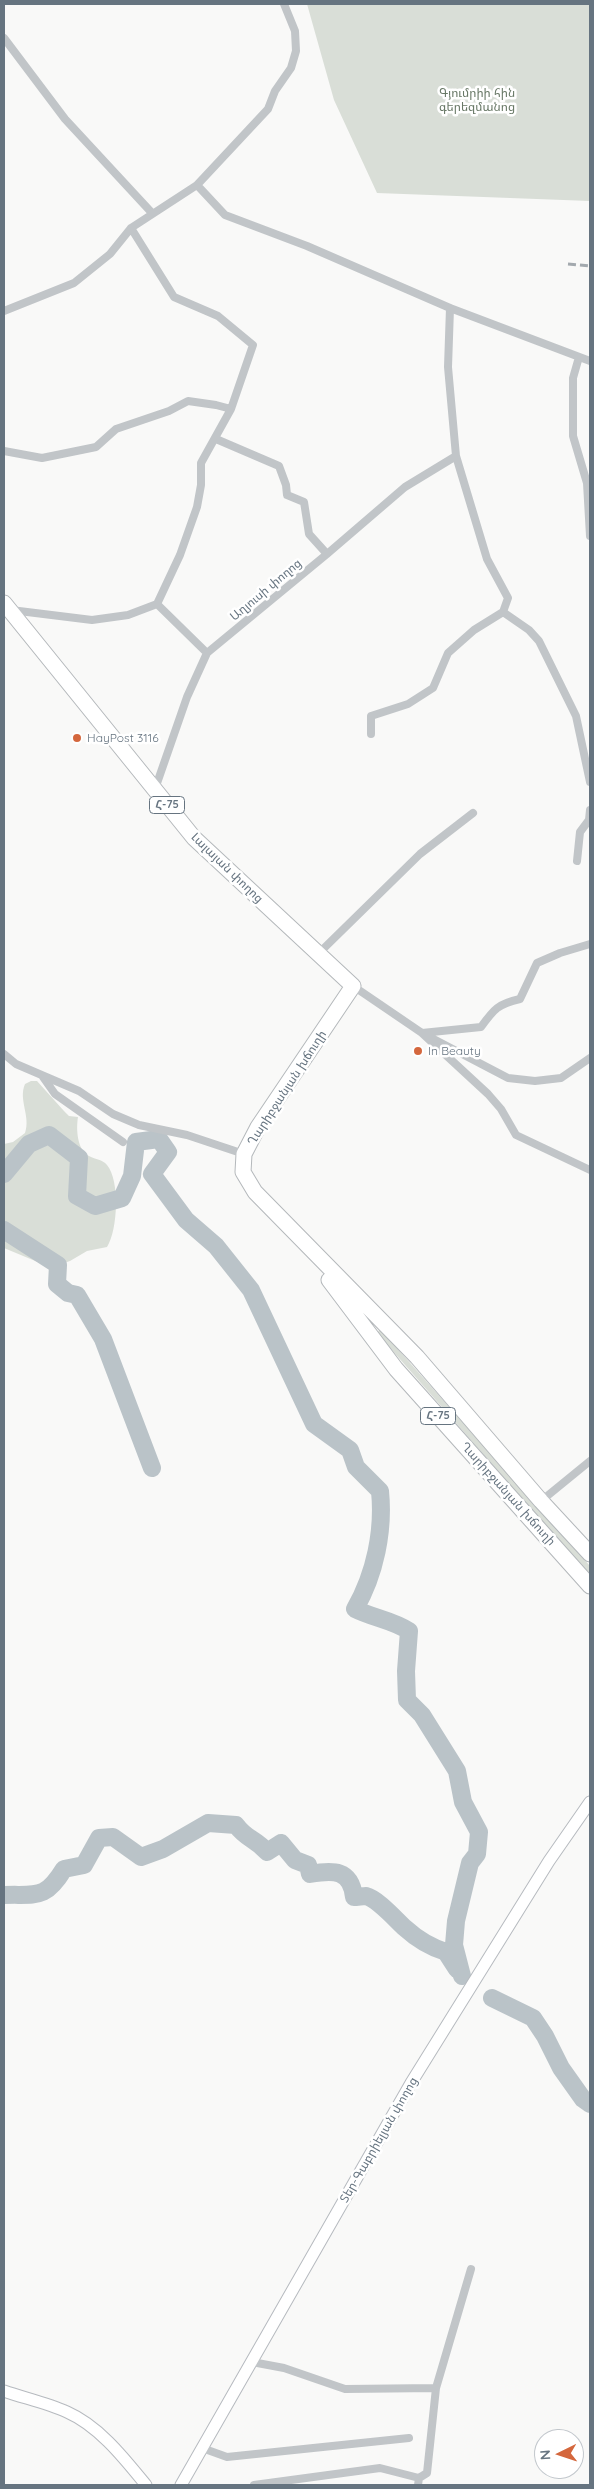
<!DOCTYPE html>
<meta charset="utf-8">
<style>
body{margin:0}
#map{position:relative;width:594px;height:2489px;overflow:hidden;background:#f9f9f8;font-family:Quicksand,sans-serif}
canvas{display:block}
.frame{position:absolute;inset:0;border:5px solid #667480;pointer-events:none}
.north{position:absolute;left:534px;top:2429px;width:50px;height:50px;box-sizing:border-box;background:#fff;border:1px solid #c2c7cc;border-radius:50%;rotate:266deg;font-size:14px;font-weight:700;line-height:20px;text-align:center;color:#667480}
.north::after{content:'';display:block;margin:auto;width:18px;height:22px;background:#d4673d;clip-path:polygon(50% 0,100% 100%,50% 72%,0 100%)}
</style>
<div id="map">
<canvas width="594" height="2489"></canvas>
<div class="frame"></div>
<div class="north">N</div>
</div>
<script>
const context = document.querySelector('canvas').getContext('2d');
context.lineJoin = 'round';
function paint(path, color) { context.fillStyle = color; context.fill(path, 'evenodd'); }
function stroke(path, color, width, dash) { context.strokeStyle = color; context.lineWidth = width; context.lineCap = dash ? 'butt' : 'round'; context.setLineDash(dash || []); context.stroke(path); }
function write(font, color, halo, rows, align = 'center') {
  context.font = font + ' Quicksand,"Noto Sans Armenian",sans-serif'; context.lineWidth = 5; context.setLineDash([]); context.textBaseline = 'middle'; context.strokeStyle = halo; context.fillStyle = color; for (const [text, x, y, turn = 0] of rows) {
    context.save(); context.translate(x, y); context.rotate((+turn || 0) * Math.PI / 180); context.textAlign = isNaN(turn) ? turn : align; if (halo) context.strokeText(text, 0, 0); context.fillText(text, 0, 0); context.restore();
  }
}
const green = new Path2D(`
 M307,4h283v197l-213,-8 -43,-93z
 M31,1081h6l27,30 5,5 9,1c-2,12 -1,33 11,39 7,4 13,3 18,9 13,15 11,65 0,82l-20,4 -17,10 -12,4 -18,-2 -36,-15v-104l9,-2 12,-9c6,-17 -7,-33 0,-49z
 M380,1329l210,237v10l-213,-243z`);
const river = new Path2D(`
 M4,1174l25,-30 20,-9 30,23 -2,38 18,10 27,-8 10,-22 4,-34 23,-3 9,13 -16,22 34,46 30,26 35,44 63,134 36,26 6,17 24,24c4,40 -5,83 -25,118 18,9 37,11 54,22l-3,40 1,29 15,15 35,56 6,31 16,30 -2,22 -7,9 -14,58 -2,24 8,31
 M4,1230l54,35 -1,19 11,9 9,2 26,44 49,129
 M4,1895c33,-1 41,5 60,-26l20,-4 15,-27 14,-1 28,20 22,-8 45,-26 28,2c11,15 19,13 31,27l14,-9 14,17 13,5 2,9c23,-4 41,-5 44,23 3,0 9,-1 12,-1 12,3 30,24 39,32 12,11 25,19 41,24l11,17
 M492,1998l41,20 12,18 16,32 22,31 7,5`);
const street = new Path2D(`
 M4,38l61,81 87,94
 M197,185l28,30 82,31 143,62 140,53
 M4,311l70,-28 36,-29 21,-26 66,-43 71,-76 7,-18 16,-23 5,-17 -1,-20 -11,-27
 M579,357l-6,21v58l14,47 3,53
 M216,439l63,27 7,19 1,10 17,7 5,32 18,20
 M4,451l38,7 54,-11 20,-18 53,-18 19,-10 28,4 15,4
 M157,604l50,49
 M11,610l81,10 36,-5 29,-11 23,-49 17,-48 4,-22v-22l30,-54 22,-64 -35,-29 -44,-19 -43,-69
 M503,612l26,18 10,11 37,75 14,66
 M371,734v-18l37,-12 25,-16 15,-35 26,-23 29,-18 5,-14 -21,-39 -31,-103 -8,-89 2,-59
 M155,789l32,-92 20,-44 120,-99 78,-67 51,-31
 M577,861l3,-29 9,-12 1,-10
 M590,944l-30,9 -23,10 -17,36c-22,5 -26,10 -39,28l-59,6 66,61 13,15 15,26 74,35
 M318,954l102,-100 53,-41
 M353,986l69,47 86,45 27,3 26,-3 29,-20
 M4,1054l12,10 63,27 34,23 26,11 48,10 57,19
 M43,1077l12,17 68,48
 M541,1501l49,-40
 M252,2362l32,6 61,21 91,-1
 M202,2448l25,9 182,-19
 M254,2485l126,-17 39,10
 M418,2485l1,-7 8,-5 9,-85 35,-119`);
const secondary = new Path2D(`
 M4,2391c20,7 43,12 63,21 32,14 57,46 79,73
 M181,2485l230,-402 138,-222 41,-59`);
const highway = new Path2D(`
 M4,603l190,235 159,148 -95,141 -14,27 -1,18 12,20 162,165 124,144 49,53
 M329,1280l67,89 194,217`);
const rail = new Path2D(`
 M568,264l22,2`);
const markers = [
 [77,738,5,"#d4673d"],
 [418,1051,5,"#d4673d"]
];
const shields = [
 [167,805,35],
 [438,1416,35]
];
const shieldNames = [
 ["Հ-75",167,805],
 ["Հ-75",438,1416]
];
const parkNames = [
 ["Գյումրիի հին",477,93],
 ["գերեզմանոց",477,107]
];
const streetNames = [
 ["Աղյուսի փողոց",266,590,-40],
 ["Լալայան փողոց",227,868,44],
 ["Ղարիբջանյան խճուղի",287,1088,-57],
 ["Ղարիբջանյան խճուղի",508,1494,48],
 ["Տեր-Գաբրիելյան փողոց",379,2140,-60]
];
const poiNames = [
 ["HayPost 3116",87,738],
 ["In Beauty",428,1051]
];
paint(green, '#d9ded7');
stroke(river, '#bac3c8', 18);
stroke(secondary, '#b6babf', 13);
stroke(highway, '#b4b8bb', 17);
stroke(street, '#c1c5c8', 8);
stroke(secondary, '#fff', 11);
stroke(highway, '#fff', 15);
stroke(rail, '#a3a9ae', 3, [8, 4]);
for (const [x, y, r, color] of markers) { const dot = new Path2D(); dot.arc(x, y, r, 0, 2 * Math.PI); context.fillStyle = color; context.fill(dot); stroke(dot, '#fff', 2); }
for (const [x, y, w] of shields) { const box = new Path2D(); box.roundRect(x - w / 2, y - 8.5, w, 17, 4); context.fillStyle = '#fff'; context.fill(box); stroke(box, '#667480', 1); }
write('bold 11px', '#667480', null, shieldNames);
write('12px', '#687866', '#fff', parkNames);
write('12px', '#667480', '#fff', streetNames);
write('12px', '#667480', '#fff', poiNames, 'left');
</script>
